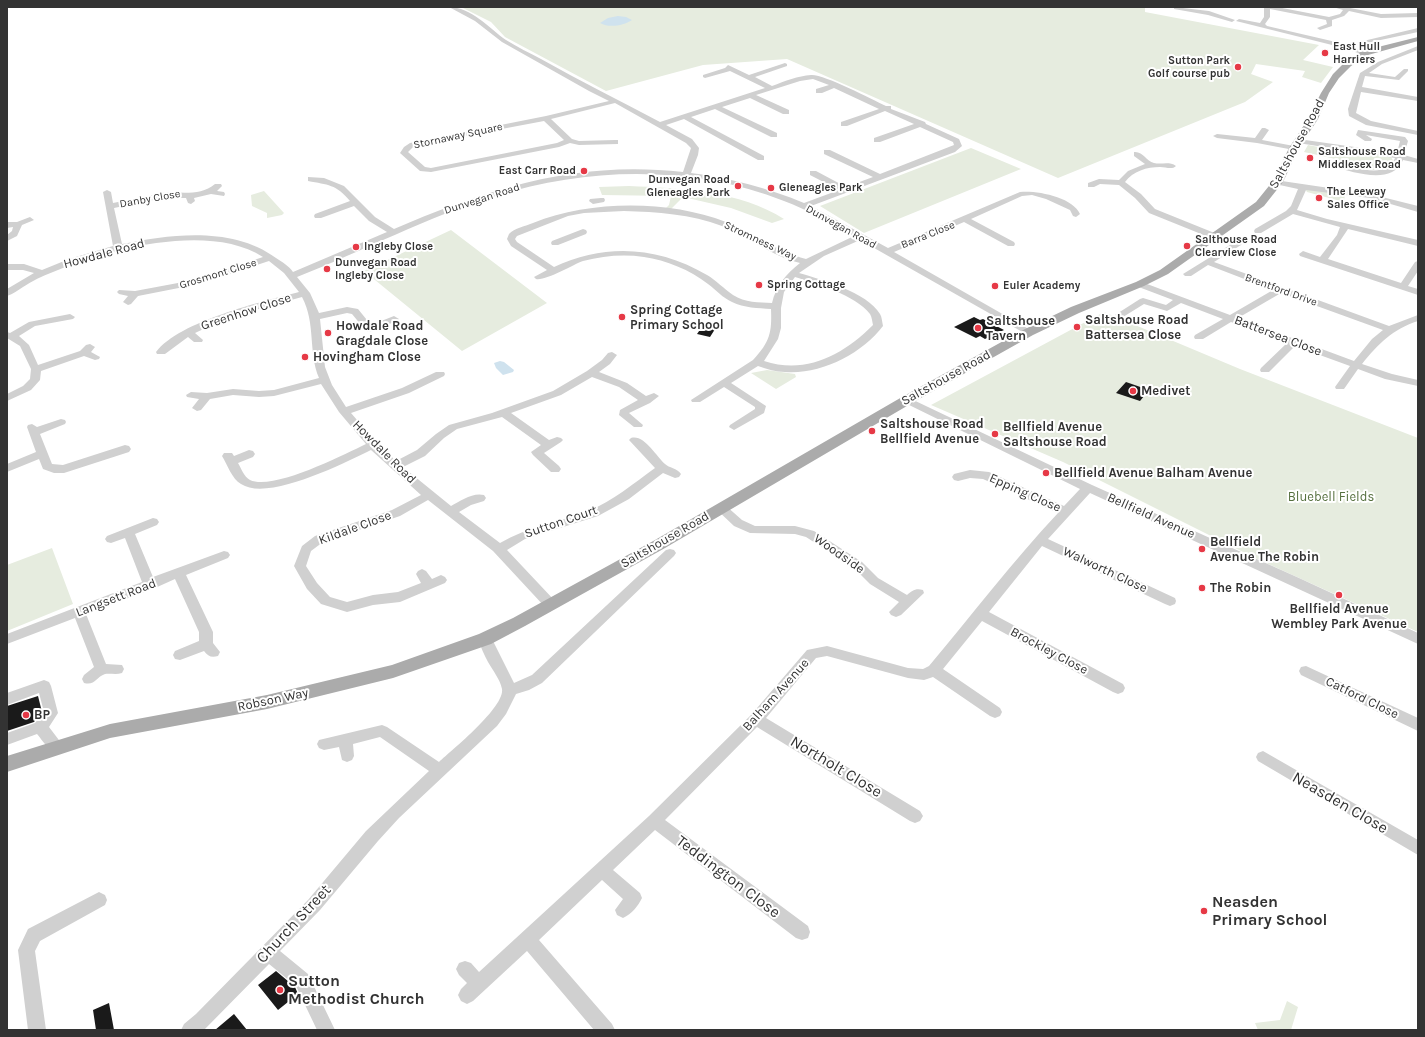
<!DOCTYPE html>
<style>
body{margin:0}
#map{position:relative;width:1425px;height:1037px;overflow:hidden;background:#fff;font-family:Karla,sans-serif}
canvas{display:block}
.frame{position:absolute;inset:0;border:8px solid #333;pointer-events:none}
</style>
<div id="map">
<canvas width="1425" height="1037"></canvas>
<div class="frame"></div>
</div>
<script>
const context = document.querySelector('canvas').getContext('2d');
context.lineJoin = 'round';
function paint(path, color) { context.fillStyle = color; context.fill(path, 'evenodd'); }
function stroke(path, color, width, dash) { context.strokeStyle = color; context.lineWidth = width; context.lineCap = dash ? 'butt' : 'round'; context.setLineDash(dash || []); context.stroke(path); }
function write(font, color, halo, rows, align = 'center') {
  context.font = font + ' Karla,sans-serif'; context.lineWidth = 4; context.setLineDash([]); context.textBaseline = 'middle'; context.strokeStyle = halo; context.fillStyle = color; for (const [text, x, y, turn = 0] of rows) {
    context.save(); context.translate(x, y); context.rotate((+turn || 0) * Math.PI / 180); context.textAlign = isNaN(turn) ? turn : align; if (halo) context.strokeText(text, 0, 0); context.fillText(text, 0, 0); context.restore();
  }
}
const green = new Path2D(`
 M461,7h684v5l174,33 -16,15 30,7 -12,16 -19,-6 3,-6 -49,-7 -5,10 22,8 -28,20 -187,76 -271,-119 -84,6 -97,26 -101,-54 -14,-15z
 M1308,145l32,6 51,6 3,5 -5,7 -16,1 -14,-2 -1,-4 -54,-12z
 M971,148l50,21 -157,64 -44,-27z
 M629,186c50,2 112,5 155,33l-12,4 -41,-15 -48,-11 -12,12 -5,-1 3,-3 2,-9 -69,-1 -3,-8z
 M1305,189l40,5 -1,8 -37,-10z
 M264,191l20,22 -2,2 -15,3v-5l-15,-7 -1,-11z
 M451,230l96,73 -85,48 -98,-80z
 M1104,312l136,57 178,69v194l-165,-75 -190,-95 -132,-57z
 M767,370l28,4 1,3 -20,12 -25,-16z
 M52,548l21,56 -66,27v-66z
 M1287,1001l11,6 -7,23h-33l-3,-7 25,-3z`);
const water = new Path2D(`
 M618,16l8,1 6,3c-9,6 -23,8 -32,3l8,-5z
 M500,361l4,1 10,8 -1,2 -10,3 -7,-7 -2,-5z`);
const building = new Path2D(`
 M974,317l6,3 3,-1 21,11 -19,9 -5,-3 -4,2 -22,-11z
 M704,324l13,2 -7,11 -13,-3z
 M1126,382l23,8 -9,11 -24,-8z
 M38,696l4,16 -8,10 -27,9v-25z
 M276,971l19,16 3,7 -20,16 -20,-25z
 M109,1003l5,27h-18l-3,-20z
 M234,1014l13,16h-32z`);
const minor = new Path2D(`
 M449,7c22,0 40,21 57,33 11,7 24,13 35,19 39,22 80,42 119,63l105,-34 -35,-17 -25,7 -2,-1v-2l22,-7 3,-3 21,10 36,-12 2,1v2l-32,11 17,9c13,-5 26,-10 39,-11 13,-1 60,24 75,31h5v3l34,13 1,2 33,15 3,7 -7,6 -144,54 77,42 132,-56c16,-2 53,5 60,22l-4,3 -3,-1 -3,-6 -24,-11 -14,-4 -10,1 -51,23 43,23 1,2 -1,2h-6l-44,-24 -70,30 140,80 -5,3 -3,-1 -166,-94 -36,16 -25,17c23,7 68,19 81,41 2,3 2,8 3,12 -21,28 -63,49 -98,46 -9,0 -18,-3 -27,-6l-27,17 35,23 -2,7 -30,17 -5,-3 1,-2 25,-16v-2l-31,-20 -24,15h-8l-1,-2 62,-40c17,-18 19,-28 18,-51 -13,-1 -27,-1 -39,-7 -9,-4 -16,-12 -24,-18 -18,-14 -42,-24 -64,-27 -21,-3 -41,-1 -61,4 -11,4 -37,20 -47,18l-2,-2 13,-7 -36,-24 -4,-7 2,-5c5,-6 17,-8 24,-11 58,-23 135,-23 193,-1 28,10 51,30 80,37l48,-23c-23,-13 -46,-26 -70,-35 -91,-36 -196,-34 -288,-5 -69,21 -133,55 -199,81l13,16 9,20 28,-6 11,2 13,16 23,-9 5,3 -2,2 -28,11 -3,-1 -14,-17 -5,-1 -27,6 5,48 7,18 14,22 56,-19 34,-16h8l1,2 -1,2 -35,17 -58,20 25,29 20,19 21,-11 19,-16 13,-9 43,-12 61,-22 34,-20 15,-11 6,-7 4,-1 5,3 -7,9 -11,8 28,11 19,13 8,-3 5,3 -9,7 -21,10 14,12 -1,2h-8l-15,-12 1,-5 18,-10 -19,-13 -27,-10 -31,18 -50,18 38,27 8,-3 4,1 2,2 -2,2 -17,11 15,13 2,3 -2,3h-8l-18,-17 -2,-3 10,-7 -39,-28 -45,12 -13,9 -19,18 -22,11 48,39c9,-5 22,-14 33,-11l2,3 -2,3 -13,4 -12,7 41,31c27,-16 59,-21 88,-32 25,-10 46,-28 67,-43l-26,-28 2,-2c13,-4 25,18 34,26 4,4 12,4 16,10l-2,3 -4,1 -12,-5 -34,26 -31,17 -73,23 -18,11 48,51 1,3 -1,3 -5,2 -5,-2 -52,-56 -65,-51 -28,16 -77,26 -12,9 -5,15 11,17 13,14 17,5 26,-7 25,-3 23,-9 -5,-9 2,-3 4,-2 4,2 6,8 9,-4 4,2 2,3 -2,3 -45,19 -27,3 -26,7 -26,-8 -14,-15 -13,-23 8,-20 13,-10 77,-26 29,-15 -50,-45c-27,13 -103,52 -130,34 -9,-5 -14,-20 -19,-28l2,-3h8l2,3 15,-6 4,1 2,3 -2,3 -15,6c3,5 6,14 12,17 23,11 93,-25 116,-36l-27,-32 -18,-28 -47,12 -15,1 -26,-2 -23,4 -9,11 -4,1 -5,-3 7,-9 -12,-2 -1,-2 5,-3 16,1 26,-4 26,2 15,-1 45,-12c-11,-26 -3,-55 -17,-81 -36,10 -73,19 -107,36l8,7 -1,2h-8l-6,-5 -23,17h-8l-1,-2c24,-31 105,-50 143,-60l-15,-19 -15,-12 -70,23 -61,12 -7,8 -3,1 -5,-3 5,-6 -9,-2 -2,-2 2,-2 16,1 59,-11 69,-23c-54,-35 -155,-8 -210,15 -11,4 -21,9 -30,15 -5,3 -10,7 -16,9v-7l27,-16 -11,-3h-16v-6h17l18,6 27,-11 44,-13 -10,-54 4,-2 4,2 2,11c17,-3 33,-7 49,-10 18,-2 38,4 53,-9h6l1,2 -5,5 7,1 1,2 -1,2 -13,-2 -17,4 1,3 -4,3 -3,-1 -2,-5h-23l-49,10 8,36c49,-10 111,-18 154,14 6,4 13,8 17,14l94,-40 -18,-11 -15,-15 -33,12h-6l-1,-2 1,-2 35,-13c-14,-17 -22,-16 -42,-20v-4l16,1 20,8 31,31 19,12c95,-41 184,-69 289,-57l8,-24 -5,-5 -71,-40 -64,16 21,20 7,2 36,-1h3v4l-39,1 -9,-2 -11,4 -128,25 -11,-1 -20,-18 4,-6 6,-4 136,-27 63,-15 -20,-10 -87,-49 -27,-21zM813,79l16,6 -13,4v4h6l12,-5 45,21 -38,13v4h6l38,-15 29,13 -40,14v4h6l40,-15 33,15 1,3 -74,29 -50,-24h-6v4l49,23 -27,10 -30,-16h-6v4l29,15 -35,13c-36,-15 -74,-25 -113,-30l7,-18 1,-7 -7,-9 -26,-14 18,-6 74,41h6v-4l-73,-39 24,-8 56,28h6v-4l-55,-26 28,-9 33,16h6v-4l-33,-15 44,-14zM544,121l20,19 -7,3 -126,25 -6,-1 -17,-15 5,-5 9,-3zM624,211c33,1 67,3 98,15 27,11 49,30 78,37 -14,11 -24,23 -28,40 -13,-1 -27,0 -39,-8 -9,-6 -17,-15 -26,-20 -49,-29 -102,-32 -153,-8l-37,-25 -2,-3 2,-3 51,-20 16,-3zM795,277c21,7 61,18 75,37 2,3 2,7 3,11 -30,30 -67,50 -109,36l14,-22 3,-11v-20l3,-16z
 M1174,7l35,4 26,9 -3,2 -24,-7 -34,-6z
 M1264,7h13l52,10 11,-3 3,-4 -10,-3h12l36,7 37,-1v4l-37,1 -32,-7 -5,5 -12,4v6l-12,4 -3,-2 10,-4 -1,-4 -56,-11v8l-5,7 2,2 69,16 31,10 1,1 -3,2 -33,-10 -96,-24 3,-2 21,4 4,-6z
 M1418,28v4l-56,12 -3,-2z
 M1418,46v4l-36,14 -13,9 26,4 9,-8h4v2l-9,9 -34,-4 -3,11 56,10v4l-57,-9 -5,21 15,8 47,10v4l-52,-10 -17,-9 -1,-7 12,-36 18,-11z
 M1262,128h3l4,2 -7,10 32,6 4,2 -4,2 -37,-7 -40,-5 -4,-2 4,-2 38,4z
 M1358,130l47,7 3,4 -4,14 14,4v4l-15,-3c-11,26 -49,12 -69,7l-1,-2 4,-2c17,4 50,17 58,-5l-97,-15 -4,-2 4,-2 99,14 3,-12 -34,-6 6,4 -1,2h-6l-9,-6z
 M1134,152c9,-1 12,9 20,11 7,2 15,-2 22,3 -4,4 -10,1 -16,1 -13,0 -27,4 -35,15l16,12 14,15 62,25 1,2 -1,2h-6l-62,-25 -14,-15 -16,-13 -19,-1 -6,3h-6v-4l11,-4 20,1 9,-9 17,-7 -11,-8z
 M1275,180l95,14 48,12v6l-48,-14 -64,-8 -9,20 30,9 91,21v6l-70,-17 -20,30 73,24 14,-21 3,-1v10l-10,15 10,3v6l-118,-39 -1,-2 4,-3 17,6 17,-22 3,-8 -47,-13 -32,19h-6l-1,-2 1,-2 31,-18 5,-5 7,-17 -23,-5z
 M601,198h3l1,2 -1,2 -11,2 -4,-3 1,-2z
 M30,217l4,3 -12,5 -5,11 -10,5v-6l5,-4 1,-4 -6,1v-6h10z
 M583,229l3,1 1,2 -1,2 -28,11h-6l-1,-2 1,-2z
 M1238,240l3,1 1,2 -1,2 -27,17 175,64 29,-11v6c-25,8 -40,23 -56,43l30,10 26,6v6l-33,-7 -27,-10 -14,20h-8l-1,-2 15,-21 -55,-20 -26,26h-8l-1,-2 1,-2 26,-25 -56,-21 -28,17h-8l-1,-2 1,-2 28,-16 -42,-16 -14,8 -23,-7 -21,13 -3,1 -5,-3 25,-16 3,-1 23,7 7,-5 -37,-14 -2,-2 5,-3 91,34 43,-25 -65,-25 -17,11h-6l-2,-2zM1281,293l102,37 -11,9 -18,22 -116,-43z
 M70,314l5,3 -2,2 -38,7 -16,10 10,9 9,20 42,-14 6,-6 4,-1 5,3 -4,5 9,5 -1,2 -4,1 -11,-4 -43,15 -1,9 -9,10 -24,11v-7l16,-8 7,-7 1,-10 -11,-23 -13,-8v-6l3,1 19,-11z
 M907,397l185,88 207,93 119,55v11l-328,-151 -42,46 127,59 1,3 -1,3 -5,2 -5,-2 -123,-58 -53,66 134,72 2,4 -2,4 -5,2 -5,-2 -131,-71 -39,48 57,39 2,4 -2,4 -5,2 -5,-2 -57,-39 -9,3 -16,-2 -81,-22 -11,2 -50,60 154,93 3,5 -3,5 -5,2 -5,-2 -153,-94 -92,93 143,106 2,6 -2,6 -6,2 -6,-2 -141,-108 -42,40 27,23 2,5c-4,8 -10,16 -19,20l-6,-3 -2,-5 8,-11 -21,-19 -63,60 73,84 3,6h-21l-67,-79 -54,50 -6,3 -6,-3 -3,-6 3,-6 6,-6 -8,-8 -3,-6 3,-6 6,-2 6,2 8,9 170,-156 102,-101 56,-65 20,-4 81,22 15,1 6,-3c43,-51 83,-104 129,-153l-75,-34 -13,-1 -12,3 -4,-1 -2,-3 2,-3 16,-4 19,2 75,34 16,-17 -177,-87 -1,-2 1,-2z
 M61,419l4,1 1,2 -1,2 -25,10 12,30 11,1 62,-20 4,1 2,3 -2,3 -65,21h-10l-11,-4 -4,-10 -32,13v-8l29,-12 -9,-25 1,-2 4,-1 5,3z
 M721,504l4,1 17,15 13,6h40l19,5 48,31 16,16 29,17c5,-4 8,-7 16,-5l1,3 -23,22 -5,2 -5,-2 -2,-3 10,-10 -29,-18 -16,-16 -48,-31 -11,-3 -45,-1 -16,-7 -19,-18 2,-3z
 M153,518l4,1 2,3 -2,3 -22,9 18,43 71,-26 4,1 2,3 -2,3 -42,17 27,57v11l7,9 -2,4c-7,2 -10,0 -14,-5l-24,9 -5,-1 -2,-4 2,-4 24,-10v-9l-24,-53 -20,9 -69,26 20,50 16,1 2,4 -2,4c-6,2 -12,0 -17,1 -9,3 -10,12 -21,9l-2,-4 2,-4 10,-8 -19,-49 -68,26v-10l135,-52 -17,-44 -14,5 -4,-1 -2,-3 2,-3z
 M670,549l4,1 2,3 -2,3 -132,127 -13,7 -13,4 -10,20 -9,12 -98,92 -21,23 -58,69 -40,41 28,23 27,56h-18l-21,-44 -27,-22 -65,66h-23l3,-6 12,-10 112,-114 58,-69 63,-60 -49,-34 -27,7 1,12 -2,4 -5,2 -5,-2 -3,-13 -15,3 -5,-2 -2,-4 2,-4 63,-15 5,2 52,35c13,-12 66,-55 63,-73 -2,-10 -9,-18 -14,-27 -4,-7 -7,-15 -10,-23l2,-4 5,-1 5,1 24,48 18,-8 134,-125z
 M1306,666l112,52v13l-117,-56 -2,-4 2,-4z
 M44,680l5,2 2,4 7,27 -9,14 16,21 -2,4c-12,4 -19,-10 -26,-18l-30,11v-12l28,-10 9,-11 -5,-19 -32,12v-12z
 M1263,751l155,89v15l-160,-94 -2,-4 2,-4z
 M99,892l6,3 2,5 -2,5 -65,36 -5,10 11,79h-18l-10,-80 10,-21z`);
const major = new Path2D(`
 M1418,37v4l-50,14 -17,11 -12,12 -10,15 -11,26 -19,29 -16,34 -19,24 -96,68 -24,12 -65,27 -46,22 -121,68 -247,145 -140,78 -34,18 -98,34 -126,31 -157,29 -103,34v-16l103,-32 157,-29 125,-30 87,-31 34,-16 142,-78 247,-143 123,-68 46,-22 65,-25 24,-12 96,-68 17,-21 16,-33 19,-29 13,-26 12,-19 12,-12 17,-11z`);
const markers = [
 [1325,53,4,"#e63946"],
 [1238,67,4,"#e63946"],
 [1310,158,4,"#e63946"],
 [584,171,4,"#e63946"],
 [738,186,4,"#e63946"],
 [771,188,4,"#e63946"],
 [1319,198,4,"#e63946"],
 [1187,246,4,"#e63946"],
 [356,247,4,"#e63946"],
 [327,269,4,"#e63946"],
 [759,285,4,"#e63946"],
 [995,286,4,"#e63946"],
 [622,317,4,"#e63946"],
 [1077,327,4,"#e63946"],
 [978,328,4,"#e63946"],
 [328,333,4,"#e63946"],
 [305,357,4,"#e63946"],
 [1133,391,4,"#e63946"],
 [872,431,4,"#e63946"],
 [995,434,4,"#e63946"],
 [1046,473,4,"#e63946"],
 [1202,549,4,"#e63946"],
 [1202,588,4,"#e63946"],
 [1339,595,4,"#e63946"],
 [26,715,4,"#e63946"],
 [1204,911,4,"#e63946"],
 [280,990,4,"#e63946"]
];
const farPoinames = [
 ["East Hull",1333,47],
 ["Harriers",1333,60],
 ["Sutton Park",1230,61,"right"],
 ["Golf course pub",1230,74,"right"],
 ["Saltshouse Road",1318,152],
 ["Middlesex Road",1318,165],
 ["East Carr Road",576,171,"right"],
 ["Dunvegan Road",730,180,"right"],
 ["Gleneagles Park",730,193,"right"],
 ["Gleneagles Park",779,188],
 ["The Leeway",1327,192],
 ["Sales Office",1327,205],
 ["Salthouse Road",1195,240],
 ["Clearview Close",1195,253],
 ["Ingleby Close",364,247],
 ["Dunvegan Road",335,263],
 ["Ingleby Close",335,276],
 ["Spring Cottage",767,285],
 ["Euler Academy",1003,286]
];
const farStreetnames = [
 ["Stornaway Square",458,136,-12],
 ["Danby Close",150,199,-10],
 ["Dunvegan Road",482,199,-18],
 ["Dunvegan Road",841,227,29],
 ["Barra Close",928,235,-22],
 ["Stromness Way",760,241,25],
 ["Grosmont Close",218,274,-17],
 ["Brentford Drive",1281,290,20]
];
const streetNames = [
 ["Saltshouse Road",1297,144,-61],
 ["Howdale Road",104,254,-15],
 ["Greenhow Close",246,312,-18],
 ["Battersea Close",1278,336,21],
 ["Saltshouse Road",946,378,-29],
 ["Howdale Road",384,452,45],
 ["Epping Close",1025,493,24],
 ["Bellfield Avenue",1151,516,24],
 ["Sutton Court",561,522,-19],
 ["Kildale Close",355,528,-20],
 ["Saltshouse Road",665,540,-30],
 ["Woodside",839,554,35],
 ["Walworth Close",1105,570,25],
 ["Langsett Road",116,598,-21],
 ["Brockley Close",1049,651,28],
 ["Balham Avenue",776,695,-48],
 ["Catford Close",1362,698,26],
 ["Robson Way",273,700,-12]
];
const poiNames = [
 ["Spring Cottage",630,310],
 ["Primary School",630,325],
 ["Saltshouse Road",1085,320],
 ["Battersea Close",1085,335],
 ["Saltshouse",986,321],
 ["Tavern",986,336],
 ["Howdale Road",336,326],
 ["Gragdale Close",336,341],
 ["Hovingham Close",313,357],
 ["Medivet",1141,391],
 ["Saltshouse Road",880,424],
 ["Bellfield Avenue",880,439],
 ["Bellfield Avenue",1003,427],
 ["Saltshouse Road",1003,442],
 ["Bellfield Avenue Balham Avenue",1054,473],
 ["Bellfield",1210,542],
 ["Avenue The Robin",1210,557],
 ["The Robin",1210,588],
 ["Bellfield Avenue",1339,609,"center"],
 ["Wembley Park Avenue",1339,624,"center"],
 ["BP",34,715]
];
const parkNames = [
 ["Bluebell Fields",1331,497]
];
const nearStreetnames = [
 ["Northolt Close",836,767,31],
 ["Neasden Close",1340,803,30],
 ["Teddington Close",728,877,37],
 ["Church Street",294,924,-47]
];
const nearPoinames = [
 ["Neasden",1212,902],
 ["Primary School",1212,920],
 ["Sutton",288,981],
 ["Methodist Church",288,999]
];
paint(green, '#e6ecdf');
paint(water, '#cfe2ee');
paint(building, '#1a1a1a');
paint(minor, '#d0d0d0');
paint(major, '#ababab');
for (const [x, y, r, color] of markers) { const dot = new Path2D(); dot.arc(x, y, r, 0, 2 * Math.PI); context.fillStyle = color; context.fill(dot); stroke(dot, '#fff', 1.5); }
write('bold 11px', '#333', '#fff', farPoinames, 'left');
write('11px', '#333', '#fff', farStreetnames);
write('13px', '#333', '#fff', streetNames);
write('bold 13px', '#333', '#fff', poiNames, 'left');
write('13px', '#56703f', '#fff', parkNames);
write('16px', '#333', '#fff', nearStreetnames);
write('bold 16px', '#333', '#fff', nearPoinames, 'left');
</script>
